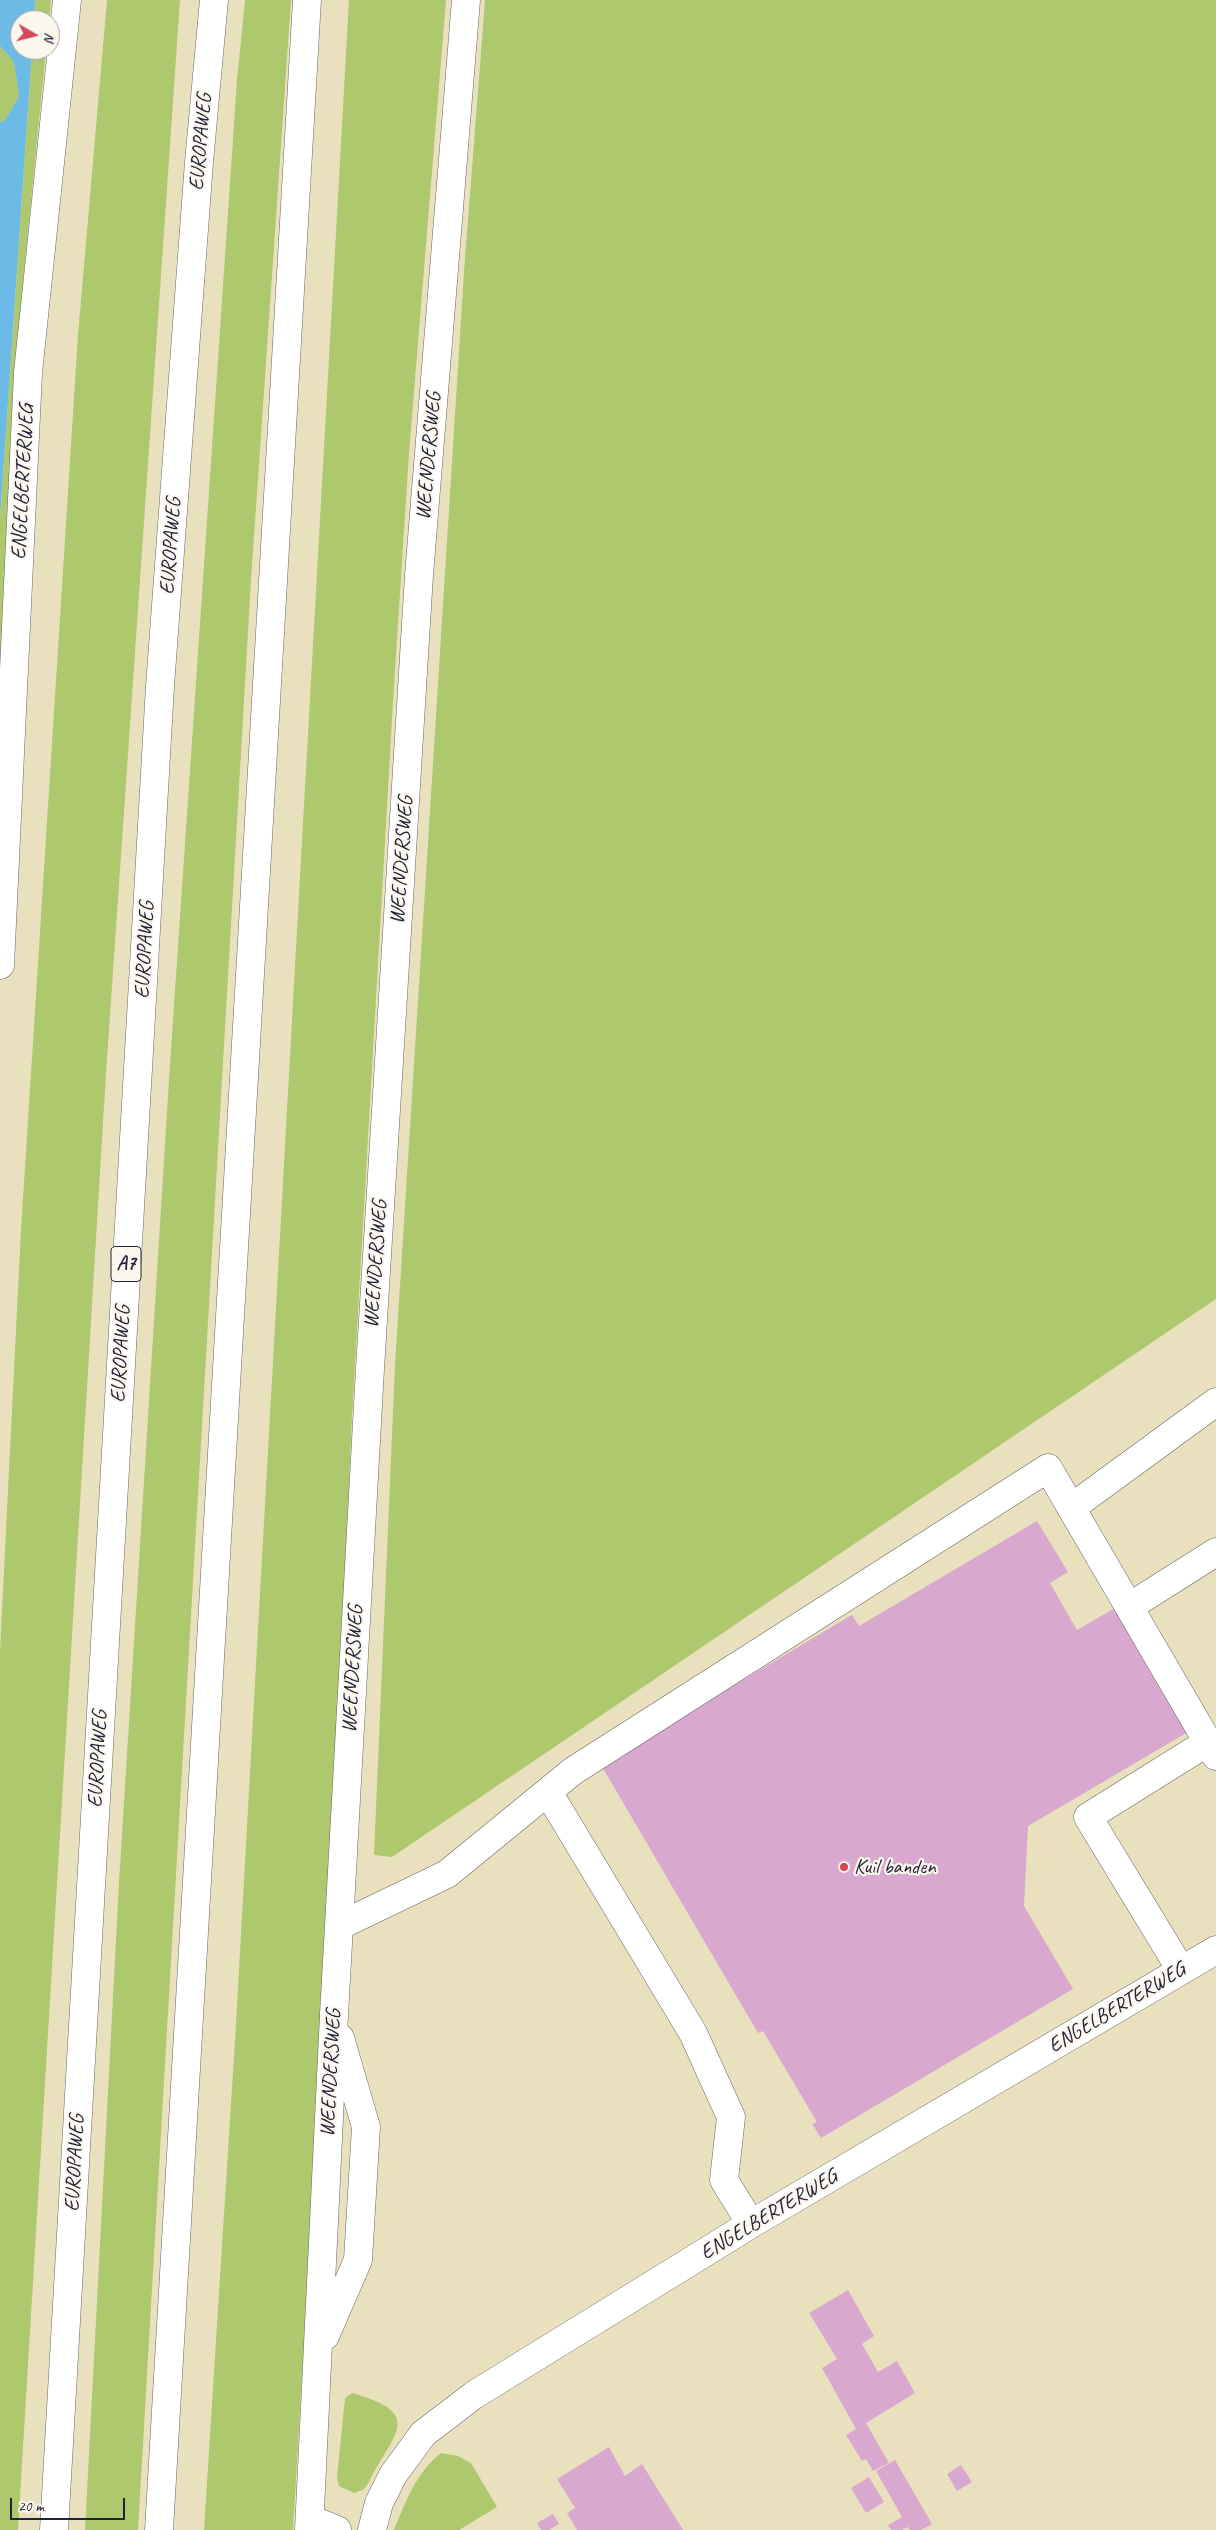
<!DOCTYPE html>
<style>
body{margin:0}
#map{position:relative;width:1216px;height:2530px;overflow:hidden;background:#e9e1be;font-family:Caveat,sans-serif}
canvas{display:block}
.north{position:absolute;left:10px;top:10px;width:50px;height:50px;box-sizing:border-box;background:#fbf7ec;border:1px solid #a4a2a5;border-radius:50%;rotate:98deg;font-size:14px;font-weight:700;line-height:20px;text-align:center;color:#22223b}
.north::after{content:'';display:block;margin:auto;width:18px;height:22px;background:#d1495b;clip-path:polygon(50% 0,100% 100%,50% 72%,0 100%)}
.scale{position:absolute;left:10px;top:2498px;width:115px;height:22px;box-sizing:border-box;border:2px solid #22223b;border-top:0;padding-left:6px;font-size:15px;line-height:18px;white-space:nowrap;color:#22223b;-webkit-text-stroke:4px #fbf7ec;paint-order:stroke}
</style>
<div id="map">
<canvas width="1216" height="2530"></canvas>
<div class="north">N</div>
<div class="scale">20 m</div>
</div>
<script>
const context = document.querySelector('canvas').getContext('2d');
context.lineJoin = 'round';
function paint(path, color) { context.fillStyle = color; context.fill(path, 'evenodd'); }
function stroke(path, color, width, dash) { context.strokeStyle = color; context.lineWidth = width; context.lineCap = dash ? 'butt' : 'round'; context.setLineDash(dash || []); context.stroke(path); }
function write(font, color, halo, rows, align = 'center') {
  context.font = font + ' Caveat,sans-serif'; context.lineWidth = 4.5; context.setLineDash([]); context.textBaseline = 'middle'; context.strokeStyle = halo; context.fillStyle = color; for (const [text, x, y, turn = 0] of rows) {
    context.save(); context.translate(x, y); context.rotate((+turn || 0) * Math.PI / 180); context.textAlign = isNaN(turn) ? turn : align; if (halo) context.strokeText(text, 0, 0); context.fillText(text, 0, 0); context.restore();
  }
}
const green = new Path2D(`
 M35,0h16l-2,20h-15z
 M107,0h73l-74,1073 -88,1457h-18v-879l21,-421 57,-895z
 M245,0h46l-40,580 -113,1950h-53l34,-648 51,-818 67,-984z
 M349,0h97l-37,453 -16,249 -41,715 -19,426 -40,687h-89l31,-489z
 M485,0h731v1299l-824,558 -18,-2 21,-490 69,-1093z
 M0,46l14,16 5,34 -13,23 -6,4z
 M32,50h14l-23,232 -13,257 -10,127v-147z
 M352,2393c76,21 39,42 16,91l-5,6 -9,3 -15,-7 -2,-9 8,-79z
 M441,2453l17,3 13,7 26,44 -38,23h-65c12,-29 22,-57 47,-77z`);
const water = new Path2D(`
 M0,0h35l-1,20h-14v30h12l-32,469v-396l6,-4 13,-23 -5,-34 -14,-16z`);
const building = new Path2D(`
 M1037,1521l31,51 -18,11 27,47 38,-22 73,124 -160,94 -4,80 49,83 -252,149 -9,-14 5,-2 -54,-91 -5,2 -157,-268 249,-149 2,-1 7,11z
 M848,2290l26,46 -12,8 16,28 19,-11 18,32 -49,30 23,40 -16,8 -7,-12 -4,2 -16,-26 10,-6 -34,-61 15,-9 -28,-46z
 M609,2447l16,29 17,-12 41,66h-106l-10,-17 8,-5 -18,-29z
 M895,2460l37,64 -11,6h-11l-2,-3 -6,3h-11l-3,-5 14,-8 -26,-46z
 M961,2465l11,17 -15,9 -10,-17z
 M869,2477l15,25 -18,11 -15,-25z
 M553,2514l6,10 -10,6h-8l-4,-7z`);
const minor = new Path2D(`
 M0,965l28,-592 39,-373
 M1071,1508l145,-106
 M1129,1607l87,-55
 M548,1792l145,241 38,84 -7,63 27,44
 M339,1926l108,-52 126,-103 475,-303 168,288
 M1181,1970l-93,-153 120,-75
 M325,2336l33,-76 8,-133 -26,-89
 M310,2519l27,11
 M309,2530l25,-515 36,-646 49,-794 47,-575
 M372,2530l7,-27 14,-28 30,-41 51,-39 277,-171 465,-274`);
const highway = new Path2D(`
 M54,2530l106,-1844 39,-524 15,-162
 M159,2530l148,-2530`);
const markers = [
 [844,1867,5,"#d1495b"]
];
const shields = [
 [126,1264,30]
];
const shieldNames = [
 ["A7",126,1264]
];
const streetNames = [
 ["EUROPAWEG",201,142,-85],
 ["WEENDERSWEG",429,456,-85],
 ["ENGELBERTERWEG",23,482,-87],
 ["EUROPAWEG",171,546,-86],
 ["WEENDERSWEG",402,860,-86],
 ["EUROPAWEG",145,950,-87],
 ["WEENDERSWEG",376,1264,-86],
 ["EUROPAWEG",121,1354,-87],
 ["WEENDERSWEG",353,1669,-87],
 ["EUROPAWEG",98,1759,-87],
 ["ENGELBERTERWEG",1117,2008,-31],
 ["WEENDERSWEG",331,2073,-87],
 ["EUROPAWEG",75,2163,-87],
 ["ENGELBERTERWEG",769,2215,-31]
];
const poiNames = [
 ["Kuil banden",854,1867]
];
paint(green, '#aec86e');
paint(water, '#6bbbe6');
paint(building, '#d9a8cf');
stroke(minor, '#686569', 29);
stroke(highway, '#686569', 29);
stroke(minor, '#fff', 28);
stroke(highway, '#fff', 28);
for (const [x, y, r, color] of markers) { const dot = new Path2D(); dot.arc(x, y, r, 0, 2 * Math.PI); context.fillStyle = color; context.fill(dot); stroke(dot, '#fbf7ec', 2); }
for (const [x, y, w] of shields) { const box = new Path2D(); box.roundRect(x - w / 2, y - 17.5, w, 35, 4); context.fillStyle = '#fbf7ec'; context.fill(box); stroke(box, '#22223b', 1); }
write('bold 20px', '#22223b', null, shieldNames);
write('21px', '#22223b', '#fbf7ec', streetNames);
write('21px', '#22223b', '#fbf7ec', poiNames, 'left');
</script>
